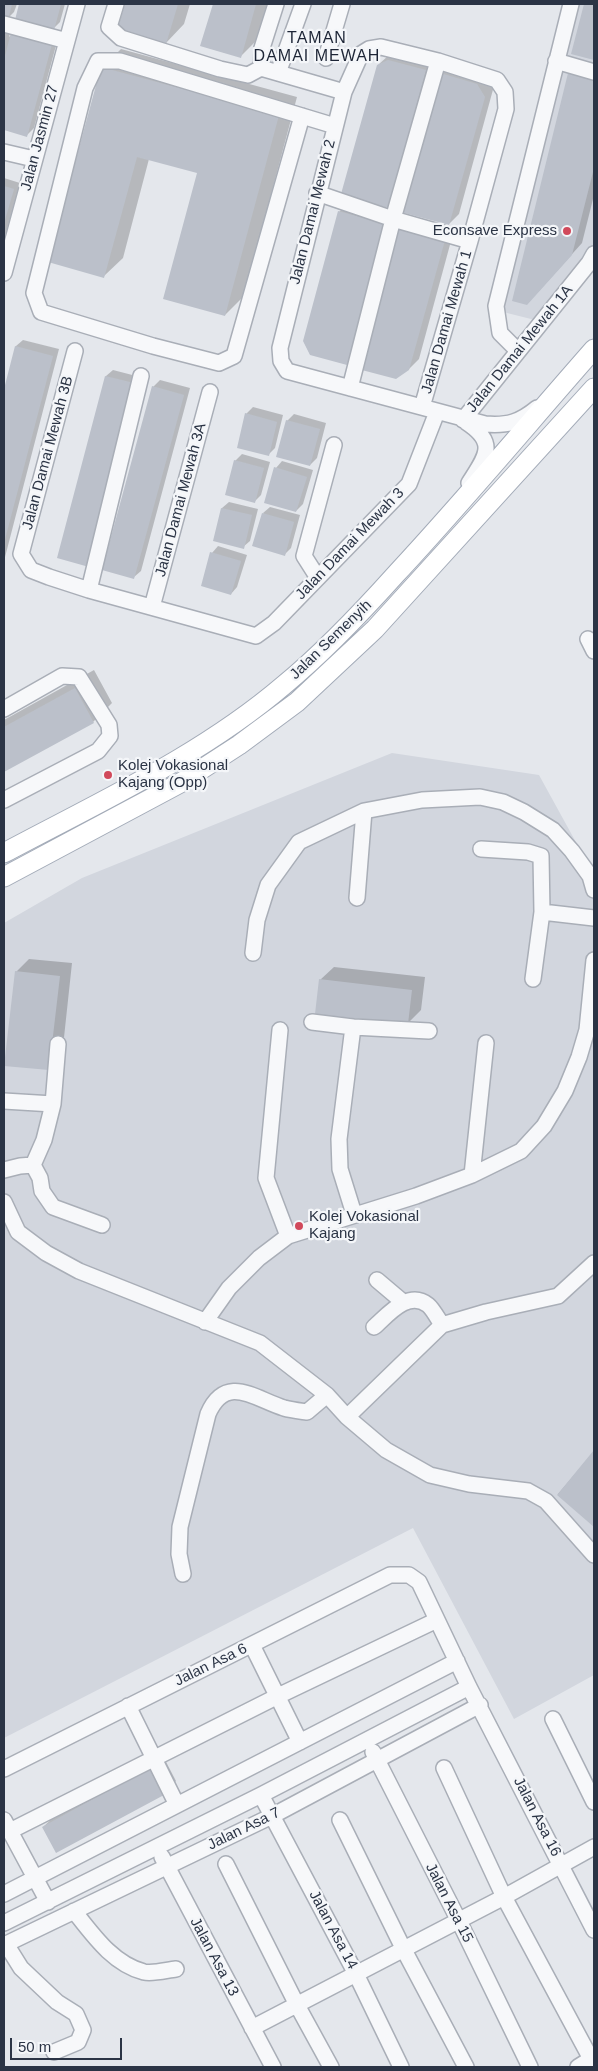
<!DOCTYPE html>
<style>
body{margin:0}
#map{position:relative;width:598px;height:2071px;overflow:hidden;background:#e4e7ec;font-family:Helvetica,sans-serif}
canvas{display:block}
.frame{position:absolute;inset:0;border:5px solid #2b3445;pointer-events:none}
.scale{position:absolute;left:10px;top:2038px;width:112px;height:22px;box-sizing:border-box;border:2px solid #2b3445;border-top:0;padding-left:6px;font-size:15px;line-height:18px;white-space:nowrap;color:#2b3445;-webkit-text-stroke:4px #f4f6f9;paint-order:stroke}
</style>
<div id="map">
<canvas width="598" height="2071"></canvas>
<div class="frame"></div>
<div class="scale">50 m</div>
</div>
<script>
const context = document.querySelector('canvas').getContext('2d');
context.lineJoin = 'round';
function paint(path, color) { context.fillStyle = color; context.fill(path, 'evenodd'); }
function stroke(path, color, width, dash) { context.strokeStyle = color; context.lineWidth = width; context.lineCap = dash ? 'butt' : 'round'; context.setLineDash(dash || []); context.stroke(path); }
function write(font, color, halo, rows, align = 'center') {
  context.font = font + ' Helvetica,sans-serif'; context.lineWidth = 4.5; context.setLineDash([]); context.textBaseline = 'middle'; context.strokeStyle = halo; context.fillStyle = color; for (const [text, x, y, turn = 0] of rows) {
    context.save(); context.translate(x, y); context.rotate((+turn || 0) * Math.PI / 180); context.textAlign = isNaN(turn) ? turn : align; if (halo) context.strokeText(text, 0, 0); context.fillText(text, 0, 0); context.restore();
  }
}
const built = new Path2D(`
 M576,4h18v239l-10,17 -49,60 -32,-8 -2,-8z
 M392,753l147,22 55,100v800l-80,44 -101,-191 -409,210v-815l78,-45z`);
const shadow = new Path2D(`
 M4,4h13l-3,8 -6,6 -4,-1z
 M20,4h45l-5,18 -6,6 -37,-9z
 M126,4h64l-6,20 -18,19 -47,-14z
 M214,4h55l-10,34 -19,19 -38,-11z
 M586,4h8v55l-21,-6z
 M4,22l8,3 -3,12 10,-10 39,11 -24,90 -7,7 -23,-6z
 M121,49l176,48 -53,199 -19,19 -26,-143 -50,-13 -26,99 -19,18 -2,-208z
 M389,55l47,5 -38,136 -10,10 -10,-141z
 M581,60l13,3v132l-12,48 -45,50 34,-223z
 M451,64l43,22 -35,128 -10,10 -8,-150z
 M4,178l16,5 -16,57z
 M349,202l45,12 -37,139 -10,10 -8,-151z
 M398,228l56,2 -35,129 -10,10z
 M23,340l36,9 -55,212v-168l12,-47z
 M113,370l31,8 -86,179 48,-181z
 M160,380l30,8 -49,183 -7,6 19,-190z
 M253,407l30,8 -8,33 -7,7 -22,-41z
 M294,414l32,9 -9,35 -7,7 -23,-44z
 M242,454l28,8 -9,33 -6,6 -20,-40z
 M282,461l31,9 -10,34 -7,7 -20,-43z
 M229,502l29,7 -8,32 -7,6 -28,-7 7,-32z
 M270,507l30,8 -9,33 -6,6 -22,-41z
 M218,546l29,9 -10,32 -6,7 -19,-41z
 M94,670l18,33 -19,19 -89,49v-51z
 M29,959l43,4 -10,93 -13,13 -33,-97z
 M334,967l91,10 -4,33 -13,13 -88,-43z
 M594,1452v73l-36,-31z
 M163,1756l13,25 -13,13 -120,33 14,-13z`);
const building = new Path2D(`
 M4,4h8l-4,16 -4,-2z
 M19,4h42l-7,26 -39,-10z
 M125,4h53l-12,40 -49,-14z
 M213,4h43l-15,54 -41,-12z
 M584,4h10v56l-23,-6z
 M11,33l41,11 -25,93 -23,-7v-70z
 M388,60l38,10 -38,138 -47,-14 36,-129z
 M101,67l178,48 -54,201 -62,-17 34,-126 -60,-16 -33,121 -56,-16z
 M569,69l25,6v93l-22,87 -45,50 -15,-4z
 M440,73l37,11 8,13 -36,128 -48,-13z
 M4,186l10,3 -10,34z
 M338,211l47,13 -38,141 -37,-10 -7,-14z
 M397,227l48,13 -36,130 -13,9 -38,-10z
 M15,346l38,10 -49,187v-154z
 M105,376l33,8 -49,183 -32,-9z
 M152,386l32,9 -50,184 -32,-9z
 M245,413l32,9 -8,34 -32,-8z
 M286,420l34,9 -10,37 -34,-9z
 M234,460l30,8 -9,35 -30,-8z
 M274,467l33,10 -11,35 -32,-9z
 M221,508l31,7 -8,34 -31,-8z
 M262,513l32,9 -9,34 -33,-10z
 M210,552l31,9 -10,34 -30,-9z
 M75,688l19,35 -90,49v-45z
 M15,971l45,5 -11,94 -45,-4z
 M319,979l93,11 -4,34 -93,-10z
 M594,1450v77l-37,-32z
 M150,1768l14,27 -108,58 -14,-26z`);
const minor = new Path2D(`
 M116,4l-7,23 12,11 99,31 28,6 13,-7 83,24
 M4,24l63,17
 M326,58l16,-54
 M556,61l38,11
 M261,68l1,-20 14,-44
 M278,73l25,-69
 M302,116l-68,240 -15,7 -66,-17 -112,-34 -7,-19 51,-205 13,-27h22l215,65
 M4,152l30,7
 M317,193l76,26 77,22
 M4,273l73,-269
 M75,351l-54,203 10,16 18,7 40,13 167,46 18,-13 135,-139 28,-72
 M518,351l-18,-18 -4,-27 75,-302
 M350,388l43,-169 45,-158
 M422,407l48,-166 36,-132 -1,-17 -8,-12 -59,-19 -57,-14 -12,2 -8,5 -17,38 -64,256 1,13 6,10 198,53c23,2 35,-2 52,-16
 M463,420l126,-157 5,-9
 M466,422c32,21 20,34 3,61
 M318,578l-14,-22 30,-111
 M89,590l52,-214
 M152,607l58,-215
 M588,639l6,12
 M4,709l58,-33 17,1 30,48 1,11 -12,15 -94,49
 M481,849l47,3 13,4 1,56 52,6
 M357,898l7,-87
 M253,953l4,-33 11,-35 31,-43 65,-31 58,-11 58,-3 23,5 21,10 29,18 19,21 18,25 4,14
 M533,979l9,-67
 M312,1022l41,5 76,4
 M353,1027l-14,112 1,30 14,45
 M280,1030l-14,148 22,58
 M4,1101l49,3
 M33,1165l11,-25 9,-36 5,-60
 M4,1170l16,-4 13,-1 7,13 2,13 11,16 49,18
 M472,1175l14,-132
 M4,1202l14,30 28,21 33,18 181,72 67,52 20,22 39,33 44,25 39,9 59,7 18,10 48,54
 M377,1280l26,22
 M205,1322l24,-34 30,-30 29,-22 128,-40 56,-21 49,-24 23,-25 21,-35 14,-34 8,-27 7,-70
 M374,1327c13,-11 34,-38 54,-22 5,4 10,14 14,20
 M347,1417l95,-92 44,-13 72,-16 36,-33
 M183,1574l-4,-20 1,-27 28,-113c18,-41 47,-15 76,-6 7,2 16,3 23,4l20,-17
 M252,1645l48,97
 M128,1706l49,99
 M553,1719l41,83
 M373,1752l86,169 71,146
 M444,1768l60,129 87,162
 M4,1769l386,-194h19l10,7 50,105 125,243
 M261,1795l95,179 45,93
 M4,1820l44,82
 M340,1820l64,130 62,117
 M10,1831l268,-135 159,-76
 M162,1857l111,210
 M226,1864l71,141 34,62
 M4,1894l453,-233
 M74,1911c19,24 39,53 70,61 9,2 23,-2 32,-3
 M4,1923l257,-128 208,-108
 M6,1944l15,24 36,34 19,12 7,16 -5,12 -24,10
 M4,1945l268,-129 208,-111
 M252,2028l252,-131 90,-50
 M578,2067l16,-10`);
const major = new Path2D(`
 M4,853c95,-51 197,-97 280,-168 40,-33 77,-72 112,-111 68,-73 132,-150 198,-225
 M4,877l178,-95 57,-37 58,-43 78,-73 219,-241`);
const markers = [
 [567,231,5,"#d1495b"],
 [108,775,5,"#d1495b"],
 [299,1226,5,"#d1495b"]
];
const streetNames = [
 ["Jalan Jasmin 27",40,138,-75],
 ["Jalan Damai Mewah 2",313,212,-76],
 ["Jalan Damai Mewah 1",447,322,-74],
 ["Jalan Damai Mewah 1A",520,349,-51],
 ["Jalan Damai Mewah 3B",48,453,-75],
 ["Jalan Damai Mewah 3A",181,500,-75],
 ["Jalan Damai Mewah 3",350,544,-46],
 ["Jalan Semenyih",331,640,-44],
 ["Jalan Asa 6",211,1665,-26],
 ["Jalan Asa 16",537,1817,63],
 ["Jalan Asa 7",244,1829,-26],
 ["Jalan Asa 15",449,1903,63],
 ["Jalan Asa 14",333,1930,62],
 ["Jalan Asa 13",214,1957,62]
];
const poiNames = [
 ["Econsave Express",557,231,"right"],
 ["Kolej Vokasional",118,766],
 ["Kajang (Opp)",118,783],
 ["Kolej Vokasional",309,1217],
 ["Kajang",309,1234]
];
const neighbourhoodNames = [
 ["TAMAN",317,39],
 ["DAMAI MEWAH",317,57]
];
paint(built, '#d2d6de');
paint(shadow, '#0003');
paint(building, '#bbc0ca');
stroke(minor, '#a9aeb7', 18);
stroke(major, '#a3abb8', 21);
stroke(minor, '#f7f8fa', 15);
stroke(major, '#fff', 19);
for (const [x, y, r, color] of markers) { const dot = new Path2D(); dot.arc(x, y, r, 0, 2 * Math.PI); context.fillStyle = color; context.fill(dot); stroke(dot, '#f4f6f9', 2); }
write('15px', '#2b3445', '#f4f6f9', streetNames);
write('15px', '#2b3445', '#f4f6f9', poiNames, 'left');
context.letterSpacing = '1px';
write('16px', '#1d2536', '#f4f6f9', neighbourhoodNames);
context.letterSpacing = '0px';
</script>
